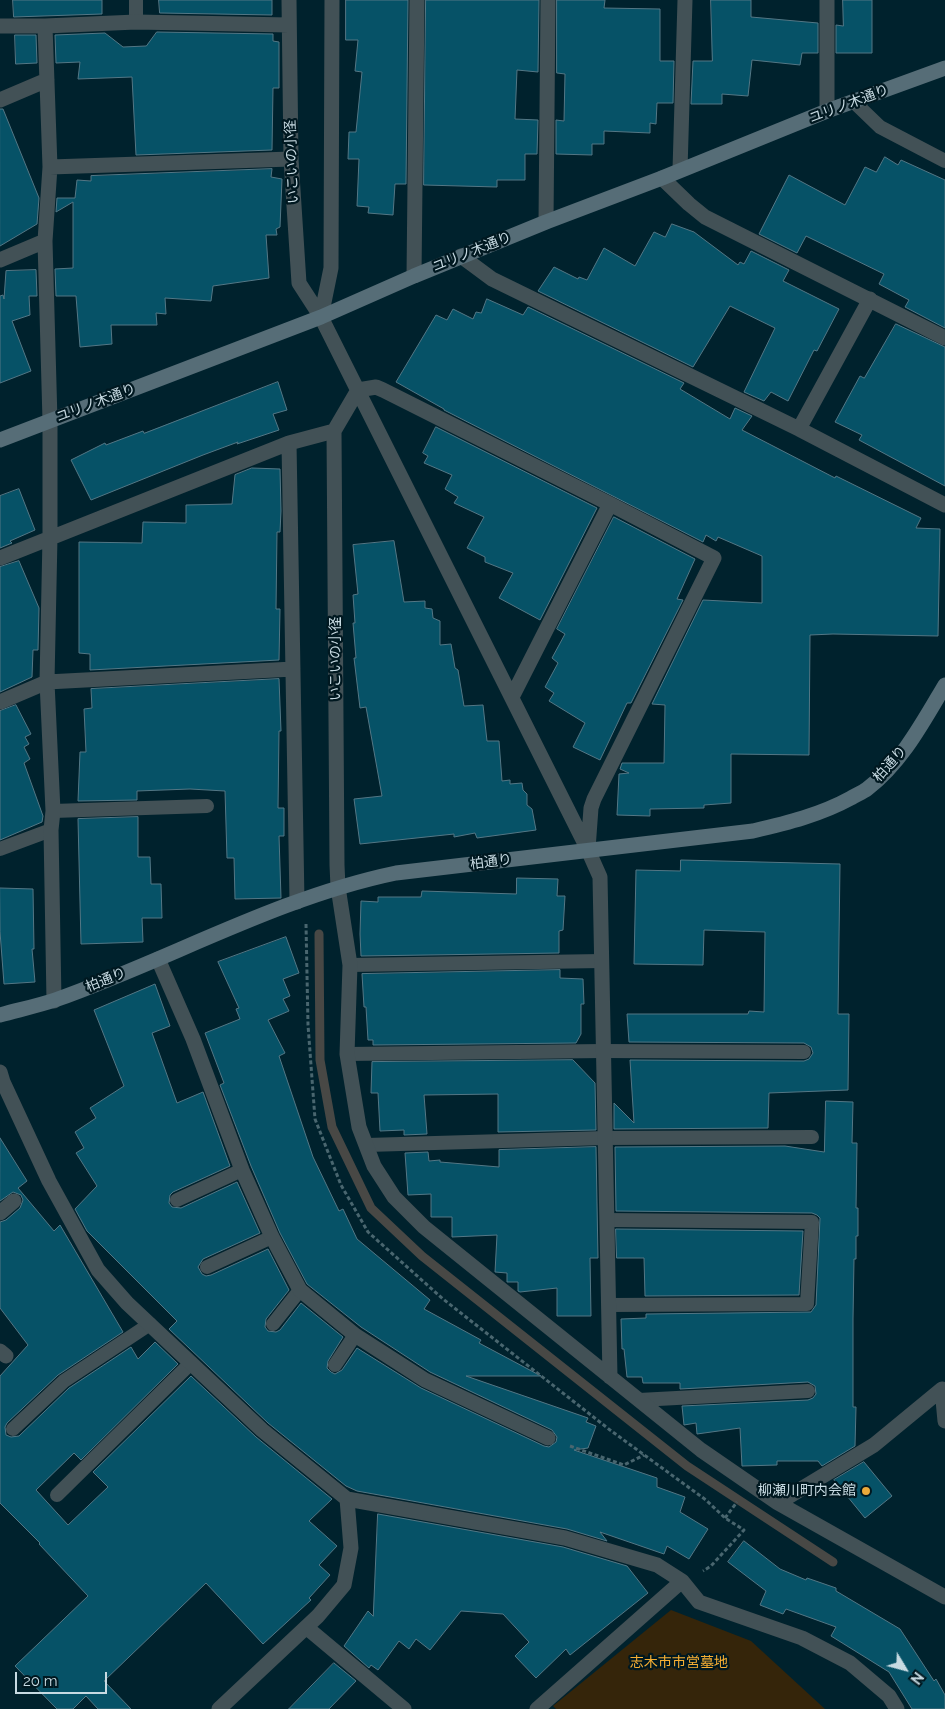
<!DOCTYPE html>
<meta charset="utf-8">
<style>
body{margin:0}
#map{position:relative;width:945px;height:1709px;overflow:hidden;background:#00222d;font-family:Raleway,sans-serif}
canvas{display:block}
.north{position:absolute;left:880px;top:1644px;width:50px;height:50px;-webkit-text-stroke:4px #001820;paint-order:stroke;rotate:127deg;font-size:14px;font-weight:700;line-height:20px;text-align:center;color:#c7dae2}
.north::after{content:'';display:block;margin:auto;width:18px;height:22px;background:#c7dae2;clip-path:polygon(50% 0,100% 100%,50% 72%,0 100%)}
.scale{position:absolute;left:15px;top:1672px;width:92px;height:22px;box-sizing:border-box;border:2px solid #c7dae2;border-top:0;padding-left:6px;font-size:15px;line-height:18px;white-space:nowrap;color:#c7dae2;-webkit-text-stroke:4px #001820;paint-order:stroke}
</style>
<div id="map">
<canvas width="945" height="1709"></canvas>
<div class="north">N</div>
<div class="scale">20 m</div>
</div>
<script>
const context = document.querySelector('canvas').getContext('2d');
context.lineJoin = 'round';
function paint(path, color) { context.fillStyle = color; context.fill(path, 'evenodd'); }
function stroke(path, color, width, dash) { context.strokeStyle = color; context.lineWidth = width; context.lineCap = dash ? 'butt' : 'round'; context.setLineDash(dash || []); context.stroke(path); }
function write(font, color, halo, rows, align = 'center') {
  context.font = font + ' Raleway,"Noto Sans JP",sans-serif'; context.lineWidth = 4.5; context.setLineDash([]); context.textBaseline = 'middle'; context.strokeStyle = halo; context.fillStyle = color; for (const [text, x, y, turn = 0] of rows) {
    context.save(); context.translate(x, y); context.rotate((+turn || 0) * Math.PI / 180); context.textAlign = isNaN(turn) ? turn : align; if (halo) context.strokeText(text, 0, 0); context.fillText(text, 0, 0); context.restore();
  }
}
const green = new Path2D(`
 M671,1610l80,31 74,68h-269l-3,-3z`);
const stream = new Path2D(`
 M319,934l1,126 12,67 39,81 51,48 265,210 146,96`);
const building = new Path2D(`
 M13,0h89v14l-88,3z
 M159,0h113v15l-112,-2z
 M346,0h62l-2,184h-11l-2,31 -25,-2 1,-6 -12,-1 2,-47h-11l1,-27h7l6,-60 -7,-1 3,-31h-12z
 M426,0h113l-1,72 -21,-2 -2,49 23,1 -1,34h-12v26h-28v7l-73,-2z
 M557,0h48l-1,8 56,1v52h14l-1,42h-16l-1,21 -6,-1v10l-46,-2v13h-12v11l-36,-1v-34l8,1 1,-47 -8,-1z
 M711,0h40v17l67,6v30h-16l-2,12 -48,-5 -4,36 -26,-2v10h-31l2,-43h19z
 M843,0h29v53h-36v-28l7,1z
 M157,32l116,2v7l6,1v46h-6l-1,62 -136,5 -4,-78 -54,2 2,-17 -24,1 -1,-28 50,-2 18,14 23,-1z
 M15,35h21l1,28 -21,1z
 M0,109h3l36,89 -2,26 -37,22z
 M885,157l13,8 3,-5 44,20v148l-40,-21 4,-7 -30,-16 5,-10 -78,-38 -9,17 -38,-19 30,-59 56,30 20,-38 11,5z
 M272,169l-1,8 11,2 -2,48 -4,2 1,6h-11l3,43 -56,8 -2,15 -46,-3 1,16 -10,-1 1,12h-46l1,19 -32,3 -4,-51h-20l-1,-27 18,-1v-66l-17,10 1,-14h18l2,-18 14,1v-5z
 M672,224l22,8 44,33 2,-3 4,2 7,-13 38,19 -6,11 56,28 -22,42 -3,-1 -26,51 -17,-9 -7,9 -20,-9 31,-64 -45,-22 -37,61 -155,-76 16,-24 24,12 1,-2 8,3 17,-32 31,18 19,-34 11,5z
 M36,270l1,26h-8l1,19 -18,6 19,50 -31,12v-87l3,-1 1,4 2,-28z
 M487,299l36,16 5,-8 156,76 -4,6 50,30 5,-11 17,8 -10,14 93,48 1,-2 85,42 -5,10 24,1 -2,107 -105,-2 -23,1 -1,120 -78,-1v49l-27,2v3l-54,1v7l-33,-1 2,-41 10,-1 -9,-4 2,-6h42l1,-58 -13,-1 51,-104 59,3v-47l-44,-19 -2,4 -10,-6 -3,7 -259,-132v-1l-48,-27 40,-67 11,5 6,-11 20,10 3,-7 5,1z
 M896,324l49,23v139l-86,-46 3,-5 -27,-13 25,-46 4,2z
 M278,382l9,28 -14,4 6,16 -42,14 1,-2 -35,13 -112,45 -20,-40 34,-17 1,2 37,-14 1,2z
 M436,427l161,81 -57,112 -41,-22 14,-25 -28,-11v-5l-18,-9 17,-31 -30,-14 4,-6 -13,-8 7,-14 -28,-12 4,-7 -5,-3z
 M252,468l28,1 1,42 -1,21h-3l-1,77h4l-1,51 -189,10v-16l-11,-1v-111l63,1 1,-21 43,1v-18l46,-1 3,-29z
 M19,489l16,41 -25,11 2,2 -12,5v-52z
 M614,517l81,42 -18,40 6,1 -52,103h-4l-27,57 -27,-13 12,-24 -36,-22 5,-8 -9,-6 13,-24 -6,-5 13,-24 -8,-5z
 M394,541l10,61 21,-1v7l7,1 1,9 7,3v24l11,-1 4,24 3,2 6,36 19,-1 4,36h12l3,40 8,-1v4l12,-1 1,7 4,4v11l5,4 4,21 -59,8 -2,-5 -21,4v-3l-94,10 -6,-45 28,-3 -16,-89 -6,1 -6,-50h2l-3,-35h2l-2,-28 5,-1 -5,-49z
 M19,561l20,47 -1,42h-5l-1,27 -32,15v-125z
 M279,679l2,52h-2l-1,77h6v28h-5l2,62 -46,1 -1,-41h-7l-2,-67 -35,-2 -53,2v9l-59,1 2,-49h6l-2,-43 8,-1 -1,-19z
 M16,705l15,29 -6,3 4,7 -5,3 6,12 -6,4 19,53 -1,6 -42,18v-129z
 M138,817v40h12l1,27h10l1,34h-20l1,24 -62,2 -3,-125z
 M681,860l159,4 -2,150h11l-1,76 -79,3 -1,35 -154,1v-26l20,20 -4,-63 174,1 5,-2 4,-6 -2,-6 -7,-4 -175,-1 -2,-28h121l1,-3 15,1 1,-80 -61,-2 -1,35 -69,-1 2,-94 44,1z
 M517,878l41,1 -1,17h8l-2,34 -4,1v22l-198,3 -1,-22 1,-33 17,1v-5h43l1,-6 94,3z
 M0,888l33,1 1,60h-2l3,33 -31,2 -4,-52z
 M286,937l13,36 -16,6 7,17 -7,3 6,12 -21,9 17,33 -6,3 34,101 26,54 4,-2 14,30 73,61 -6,9 57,31 -2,3 62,33h-75l122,42 -2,4 10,4 -8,22 -14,2 83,28v9l28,10 -5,15 28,17 -19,30 -22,-13 -3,8 -64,-22 7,9 -40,-12 -210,-38 -11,-5 -78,-63 -99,-94 8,-8 -90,-90 -12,-22 22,-23 -21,-33 8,-5 -9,-16 21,-14 -6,-10 34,-22 -30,-76 61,-26 15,42 -18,7 25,70 26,-11 27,74 -57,26 -3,3 -1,8 3,4 9,1 56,-26 23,51 -57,26 -5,8 4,7 4,2 5,-1 57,-26 21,41 -23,29 -1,8 3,4 8,1 4,-2 21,-27 42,34 -15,24 -1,7 4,4 4,2 7,-4 15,-22 64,40 123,58 5,1 7,-5 1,-5 -5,-7 -122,-58 -69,-45 -54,-43 -27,-51 -29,-67 -31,-81 4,-2 -19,-50 35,-14 -4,-10 3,-1 -21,-46z
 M560,970v8l23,1 1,25h-3v30l-5,9 -203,2v-5h-5l-2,-33h-2l-2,-33z
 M573,1060l22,23 1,47 -98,2v-38l-74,1 3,39 -23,1v-5l-24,1 -2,-38h-7l1,-31z
 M826,1101l27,1 -1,41h5l-1,65h2v28h-2v23h-2l-1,60v88h3l-1,39 -33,20 -4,-5h-41v4l-35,1 -2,-38 -43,6 -1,-11 -12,2 -2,-19 126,-6 5,-2 3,-4 -1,-8 -7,-4 -128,7v-6h-37l-1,-6h-15l-3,-28h-2l-1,-30 25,-1v-4l165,-2 5,-7 4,-87 -3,-3 -5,-2 -196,-2 -1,-64 170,-1 39,6z
 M0,1138l27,43 -9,7 36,43 6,-6 63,107 -65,43 -51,48 -2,4 1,8 5,2 8,-1 50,-48 62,-41 7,12 17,-17 23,22 -97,96 -7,-7 -38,37 32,35 40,-38 -15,-15 98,-96 65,61 76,62 -23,22 28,25 -18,19 11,10 -21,23 2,2 -48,44 -57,-61 -102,98 27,28h-33l-12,-13 -13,13h-16l-42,-43 73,-70 -49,-52 1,-1 -40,-40v-127l28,-31 -28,-37v-86l6,-2 14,-12 3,-8 -2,-5 -8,-3 -13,9z
 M596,1147l2,111h-8l1,58h-34v-28l-37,4 -2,-1v-9h-11v-9l-12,-1 2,-37 -45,2v-20h-21v-23l-23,1 -3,-42 23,-1 1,9 11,-1v2l59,5v-17z
 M616,1229l187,2 -4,64 -154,1 -1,-38h-27z
 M864,1462l28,34 -27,22 -31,-38z
 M378,1514l185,33 64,19 21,27 -78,62 -4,-6 -30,29 -21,-22 14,-14 -26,-28 -42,-3 -31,39 -14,-11 -7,10 -10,-8 -21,29 -7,-5 -2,3 -25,-22 24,-35 5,5z
 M744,1541l36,28 26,11 1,-2 29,10v3l64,38 34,52 2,-2 9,16v14h-33l-23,-37 -58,-36 5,-9 -50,-18 -3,5 -23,-9 6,-14 -38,-29z
 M334,1663l22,18 -27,28h-40z`);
const path = new Path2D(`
 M306,924l2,101 7,94 26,66 27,47 75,67 167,131 96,70 19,18 19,12 -33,36 -8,5
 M570,1446l54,19 20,-10
 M725,1518l12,-16`);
const lane = new Path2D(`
 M136,22v-22
 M853,101l27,26 65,34
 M53,811l154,-5
 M0,849l51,-19
 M350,965l252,-4
 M347,1054l256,-3 201,1
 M367,1145l238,-7 207,-1
 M177,1200l65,-30
 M607,1220l205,2 -5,82 -198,1
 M207,1267l65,-30
 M273,1324l27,-34
 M335,1365l20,-30
 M639,1400l169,-9
 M13,1429l51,-48 86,-57
 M57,1495l134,-132`);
const street = new Path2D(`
 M289,0l2,159 8,124 22,34 267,533 12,27 10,500
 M0,26h45l91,-4 153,3
 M45,26l5,141 -5,74 5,180v116l-3,145 6,129 -2,19 3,171
 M0,100l47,-20
 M827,111v-111
 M50,167l241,-8
 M680,170l5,-170
 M662,178l27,26 16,13 240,121
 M546,222l2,-222
 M461,256l31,23 307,150 146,76
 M0,260l45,-19
 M414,276l3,-276
 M321,317l10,-49 1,-268
 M799,429l71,-130
 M334,431l3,434 1,22 12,78 -3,89 12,73 15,39 20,31 30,30 277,223 77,53 167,94
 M289,443l8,459
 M0,558l289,-115 45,-12 24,-41 18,-3 7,3 227,114 104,54 -120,241 -3,9 -3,41
 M512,697l98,-193
 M0,702l47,-20 246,-13
 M158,959l35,80 49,131 30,67 28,53 55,45 70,45 123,58
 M0,1072l3,10 46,99 49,89 29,33 135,127 85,69 4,49 -7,37 -26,31 -99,93
 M0,1213l14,-12
 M0,1351l6,5
 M347,1499l218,39 92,27 25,16 17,21 103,36 48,25 39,33 8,13
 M778,1503l96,-58 68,-56 3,32
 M306,1627l98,82
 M537,1709l145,-128`);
const secondary = new Path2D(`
 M0,440l321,-123 93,-41 132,-54 116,-44 165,-67 118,-43
 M0,1015c18,-5 37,-9 55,-15 114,-40 221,-102 341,-127l357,-42c34,-8 67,-16 98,-33 5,-3 12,-6 16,-9 35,-27 56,-67 78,-104`);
const markers = [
 [866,1491,5,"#eba93a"]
];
const streetNames = [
 ["ユリノ木通り",849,104,-21],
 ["いこいの小径",292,162,-92],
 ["ユリノ木通り",472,252,-22],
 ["ユリノ木通り",96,403,-21],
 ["いこいの小径",336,659,-90],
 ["柏通り",890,764,-48],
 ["柏通り",491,862,-7],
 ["柏通り",106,980,-22]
];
const poiNames = [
 ["柳瀬川町内会館",856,1491]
];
const parkNames = [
 ["志木市市営墓地",679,1663]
];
paint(green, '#35250a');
stroke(stream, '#484845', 9);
paint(building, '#065267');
stroke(building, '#537785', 1);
stroke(path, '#49666f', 3, [4, 2.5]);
stroke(lane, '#425156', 14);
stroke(street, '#425156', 15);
stroke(secondary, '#566d77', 15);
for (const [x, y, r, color] of markers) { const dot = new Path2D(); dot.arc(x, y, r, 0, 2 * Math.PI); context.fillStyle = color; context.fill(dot); stroke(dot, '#001820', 2); }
write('14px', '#c7dae2', '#001820', streetNames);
write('14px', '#c7dae2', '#001820', poiNames, 'right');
write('14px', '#f6af33', '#001820', parkNames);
</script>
